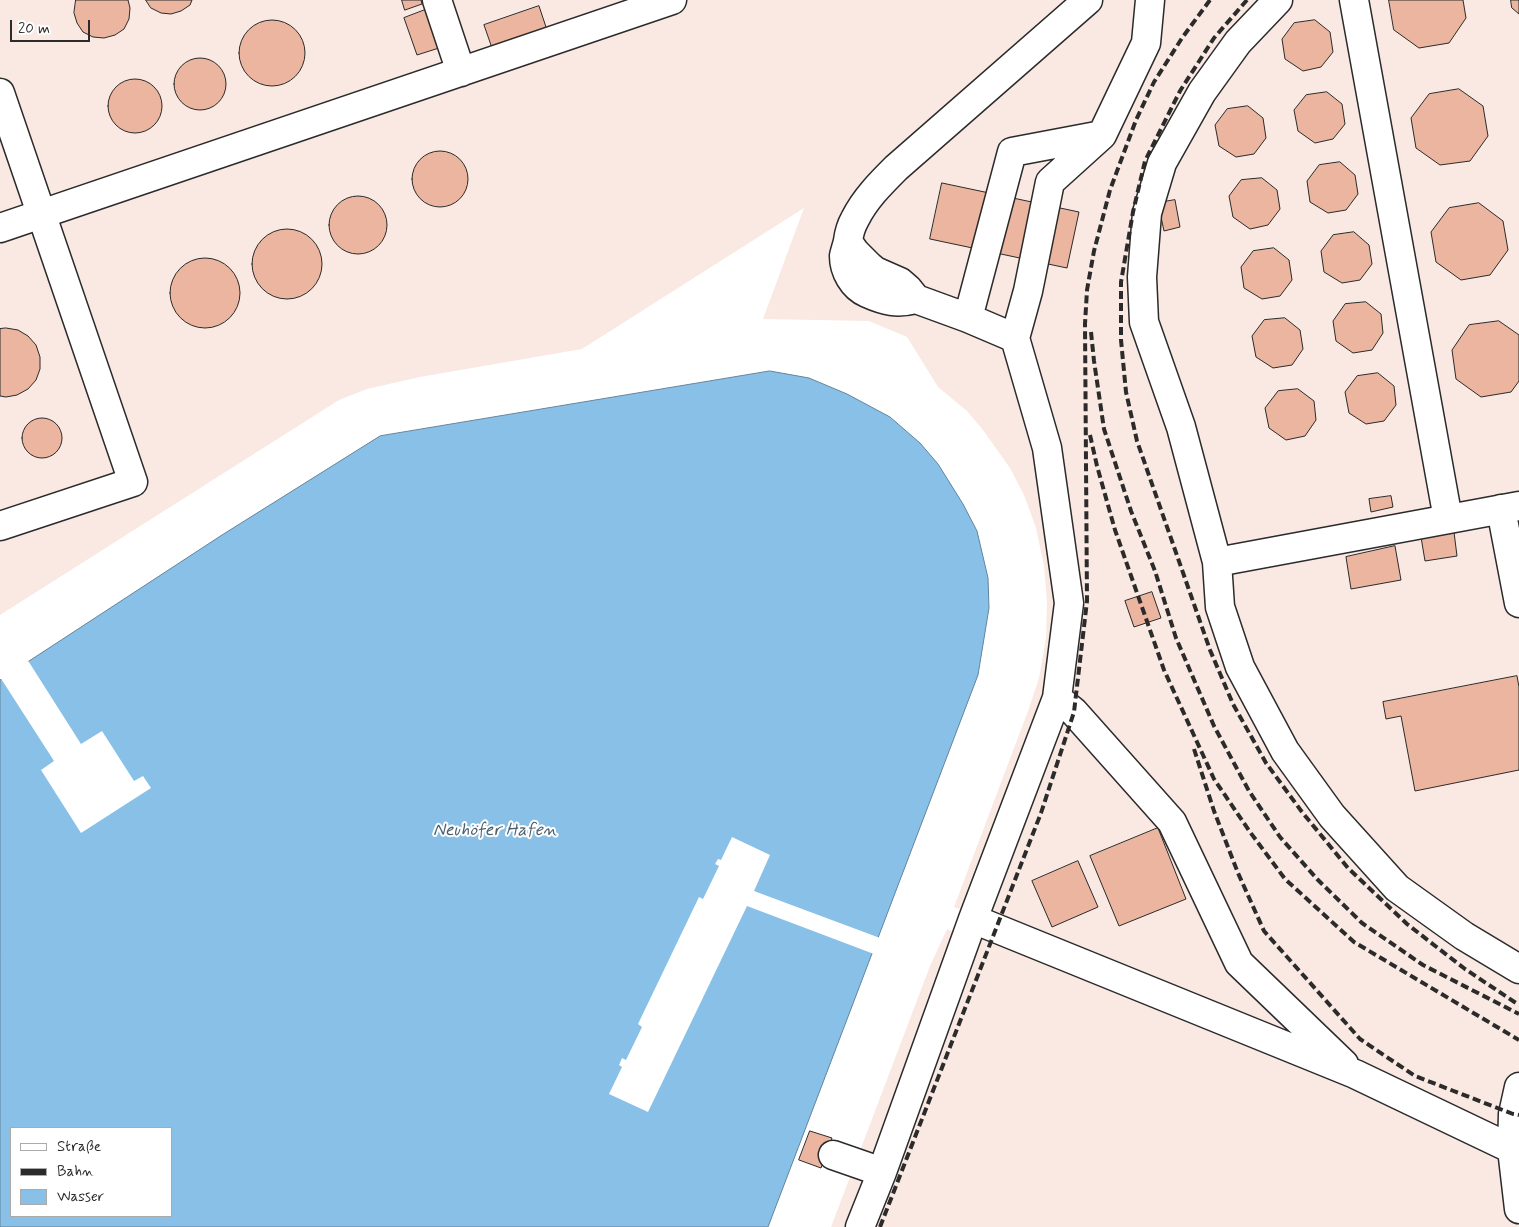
<!DOCTYPE html>
<meta charset="utf-8">
<style>
body{margin:0}
#map{position:relative;width:1519px;height:1227px;overflow:hidden;background:#fff;font-family:Mynerve,sans-serif}
canvas{display:block}
.legend{position:absolute;left:10px;top:1127px;width:162px;height:90px;box-sizing:border-box;background:#fff;border:1px solid #aaa;margin:0;padding:6px 9px;list-style:none;font-size:15px;color:#2b2b2b}
.legend li{display:flex;align-items:center;gap:10px;height:25px}
.legend b{width:25px;border:1px solid #aaa}
.scale{position:absolute;left:10px;top:20px;width:80px;height:22px;box-sizing:border-box;border:2px solid #2b2b2b;border-top:0;padding-left:6px;font-size:15px;line-height:18px;white-space:nowrap;color:#2b2b2b;-webkit-text-stroke:4px #fff;paint-order:stroke}
</style>
<div id="map">
<canvas width="1519" height="1227"></canvas>
<ul class="legend">
<li><b style="height:6px;background:#fff"></b>Straße</li>
<li><b style="height:6px;background:#2b2b2b"></b>Bahn</li>
<li><b style="height:14px;background:#88c0e7"></b>Wasser</li>
</ul>
<div class="scale">20 m</div>
</div>
<script>
const context = document.querySelector('canvas').getContext('2d');
context.lineJoin = 'round';
function paint(path, color) { context.fillStyle = color; context.fill(path, 'evenodd'); }
function stroke(path, color, width, dash) { context.strokeStyle = color; context.lineWidth = width; context.lineCap = dash ? 'butt' : 'round'; context.setLineDash(dash || []); context.stroke(path); }
function write(font, color, halo, rows, align = 'center') {
  context.font = font + ' Mynerve,sans-serif'; context.lineWidth = 4; context.setLineDash([]); context.textBaseline = 'middle'; context.strokeStyle = halo; context.fillStyle = color; for (const [text, x, y, turn = 0] of rows) {
    context.save(); context.translate(x, y); context.rotate((+turn || 0) * Math.PI / 180); context.textAlign = isNaN(turn) ? turn : align; if (halo) context.strokeText(text, 0, 0); context.fillText(text, 0, 0); context.restore();
  }
}
const built = new Path2D(`
 M0,0h1519v1227h-688l99,-261 17,-37 7,3 9,-22 -9,-3 74,-196 11,-33 7,-40 1,-36 -3,-36 -8,-38 -12,-33 -14,-27 -27,-38 -16,-19 -29,-24 -31,-50 -38,-16 -106,-2 41,-111 -222,141 -162,28 -53,12 -28,11 -339,215z`);
const water = new Path2D(`
 M770,371l39,7 38,16 43,23 30,26 18,21 25,40 14,27 11,47 1,30 -11,67 -210,552h-768v-547l222,-145 158,-99zM11,1128h160v88h-160z`);
const pier = new Path2D(`
 M27,659l54,85 21,-13 32,50 9,-5 8,12 -70,45 -40,-63 13,-9 -54,-84z
 M732,837l38,18 -16,36 126,47 -6,16 -127,-48 -99,206 -39,-18 13,-27 -3,-2 3,-7 4,2 16,-33 -4,-3 61,-127 4,2 16,-33 -4,-2 3,-5 3,1z`);
const building = new Path2D(`
 M76,0h52l2,8 -1,11 -5,10 -9,6 -11,3 -11,-1 -10,-5 -6,-9 -3,-10z
 M146,0h46l-2,5 -9,6 -10,3 -10,-1 -10,-5z
 M402,0h19l1,4 -17,6z
 M1389,0h74l3,18 -17,25 -30,5 -25,-18z
 M1511,0h8v14l-7,-6z
 M539,6l8,24 -55,18 -8,-23z
 M425,10l14,38 -22,7 -13,-37z
 M1315,20l15,12 3,20 -12,15 -18,4 -18,-12 -3,-20 12,-16z
 M239 53a33 33 0 1 1 66 0a33 33 0 1 1-66 0Z
 M174 84a26 26 0 1 1 52 0a26 26 0 1 1-52 0Z
 M108 106a27 27 0 1 1 54 0a27 27 0 1 1-54 0Z
 M1459,89l24,17 5,30 -18,25 -30,4 -24,-17 -5,-30 18,-24z
 M1327,92l15,12 3,20 -12,15 -18,4 -17,-12 -4,-21 12,-15z
 M1248,106l15,12 3,20 -12,16 -18,3 -17,-11 -4,-21 12,-16z
 M412 179a28 28 0 1 1 56 0a28 28 0 1 1-56 0Z
 M1340,162l15,13 3,19 -12,16 -18,3 -18,-11 -3,-21 12,-16z
 M1262,178l15,12 3,19 -12,16 -18,4 -17,-12 -4,-21 12,-16z
 M942,183l137,29 -12,56 -137,-29z
 M329 225a29 29 0 1 1 58 0a29 29 0 1 1-58 0Z
 M1175,200l5,27 -16,4 -6,-28z
 M1479,203l24,18 5,29 -18,25 -29,5 -25,-18 -5,-30 18,-24z
 M252 264a35 35 0 1 1 70 0a35 35 0 1 1-70 0Z
 M1354,232l15,13 3,19 -12,16 -18,3 -18,-11 -3,-21 12,-16z
 M1274,248l15,12 3,20 -12,16 -18,3 -18,-11 -3,-21 12,-16z
 M170 293a35 35 0 1 1 70 0a35 35 0 1 1-70 0Z
 M1366,302l15,12 2,19 -11,17 -19,3 -17,-12 -3,-20 12,-17z
 M1285,318l15,12 3,19 -11,16 -19,3 -17,-11 -4,-21 12,-16z
 M1499,321l20,14v46l-8,11 -30,5 -25,-18 -4,-29 17,-25z
 M6,328l12,2 10,6 8,9 4,12v12l-4,11 -8,9 -11,6 -11,2 -6,-1v-67z
 M1378,373l16,13 2,19 -12,16 -18,3 -17,-11 -4,-21 12,-16z
 M1298,389l16,12 2,19 -11,16 -19,4 -17,-12 -4,-20 13,-17z
 M22 438a20 20 0 1 1 40 0a20 20 0 1 1-40 0Z
 M1391,496l2,11 -22,5 -2,-13z
 M1454,532l3,24 -32,5 -4,-24z
 M1395,546l6,34 -50,9 -5,-32z
 M1152,592l9,26 -27,9 -9,-26z
 M1517,676l2,11v83l-104,21 -14,-75 -15,3 -3,-17z
 M1158,828l28,71 -67,27 -29,-70z
 M1078,861l20,46 -46,20 -20,-46z
 M810,1131l22,7 -11,30 -22,-8z`);
const minor = new Path2D(`
 M437,0l24,72
 M1278,0l-40,42 -36,50 -40,71 -15,50 -5,64 2,45 37,105 36,135 3,45 20,60 45,84 47,65 65,72 67,48 55,33
 M1354,0l94,519
 M0,93l133,389 -133,44
 M0,228l672,-228
 M848,242l7,10 14,14 6,5 25,11 8,7 8,10 52,19 47,20
 M916,299c-19,5 -31,2 -49,-6 -14,-6 -23,-22 -23,-37 1,-5 3,-10 4,-15 1,-8 3,-15 7,-22 10,-20 25,-35 41,-51l192,-168
 M968,318l44,-166 90,-17
 M1501,509l18,94
 M1217,562l302,-56
 M1057,698l17,14 98,110 67,141 105,101
 M973,919l382,155 157,75 7,1
 M1519,1087l-6,27 -1,35 7,60
 M833,1155l49,17
 M860,1227l22,-55 91,-253 84,-221 12,-95 -22,-155 -32,-110 13,-47 22,-109 52,-47 44,-92 4,-43`);
const rail = new Path2D(`
 M1247,0l-33,38 -34,53 -35,70 -12,51 -12,70v58l5,52 11,49 73,209 23,54 33,59 36,49 46,56 59,56 58,45 54,36
 M1091,332l3,29 10,68 27,82 24,60 21,67 38,88 35,65 31,46 38,43 44,43 61,42 96,49
 M1090,435l7,31 18,64 49,140 50,109 36,53 35,47 69,63 165,98
 M1194,749l20,62 24,62 26,58 96,108 55,37 98,38 6,1
 M880,1227l161,-414 33,-101 13,-111 -2,-277 2,-34 7,-39 16,-61 26,-70 18,-38 28,-44 28,-38`);
const waterNames = [
 ["Neuhöfer Hafen",495,831]
];
paint(built, '#f9e9e2');
paint(water, '#88c0e7');
stroke(water, '#63849c', 1);
paint(pier, '#fff');
paint(building, '#ebb59f');
stroke(building, '#2b2b2b', 1);
stroke(minor, '#2b2b2b', 31);
stroke(minor, '#fff', 28);
stroke(rail, '#2b2b2b', 4, [8, 4]);
write('italic 18px', '#4c5f6d', '#fff', waterNames);
</script>
